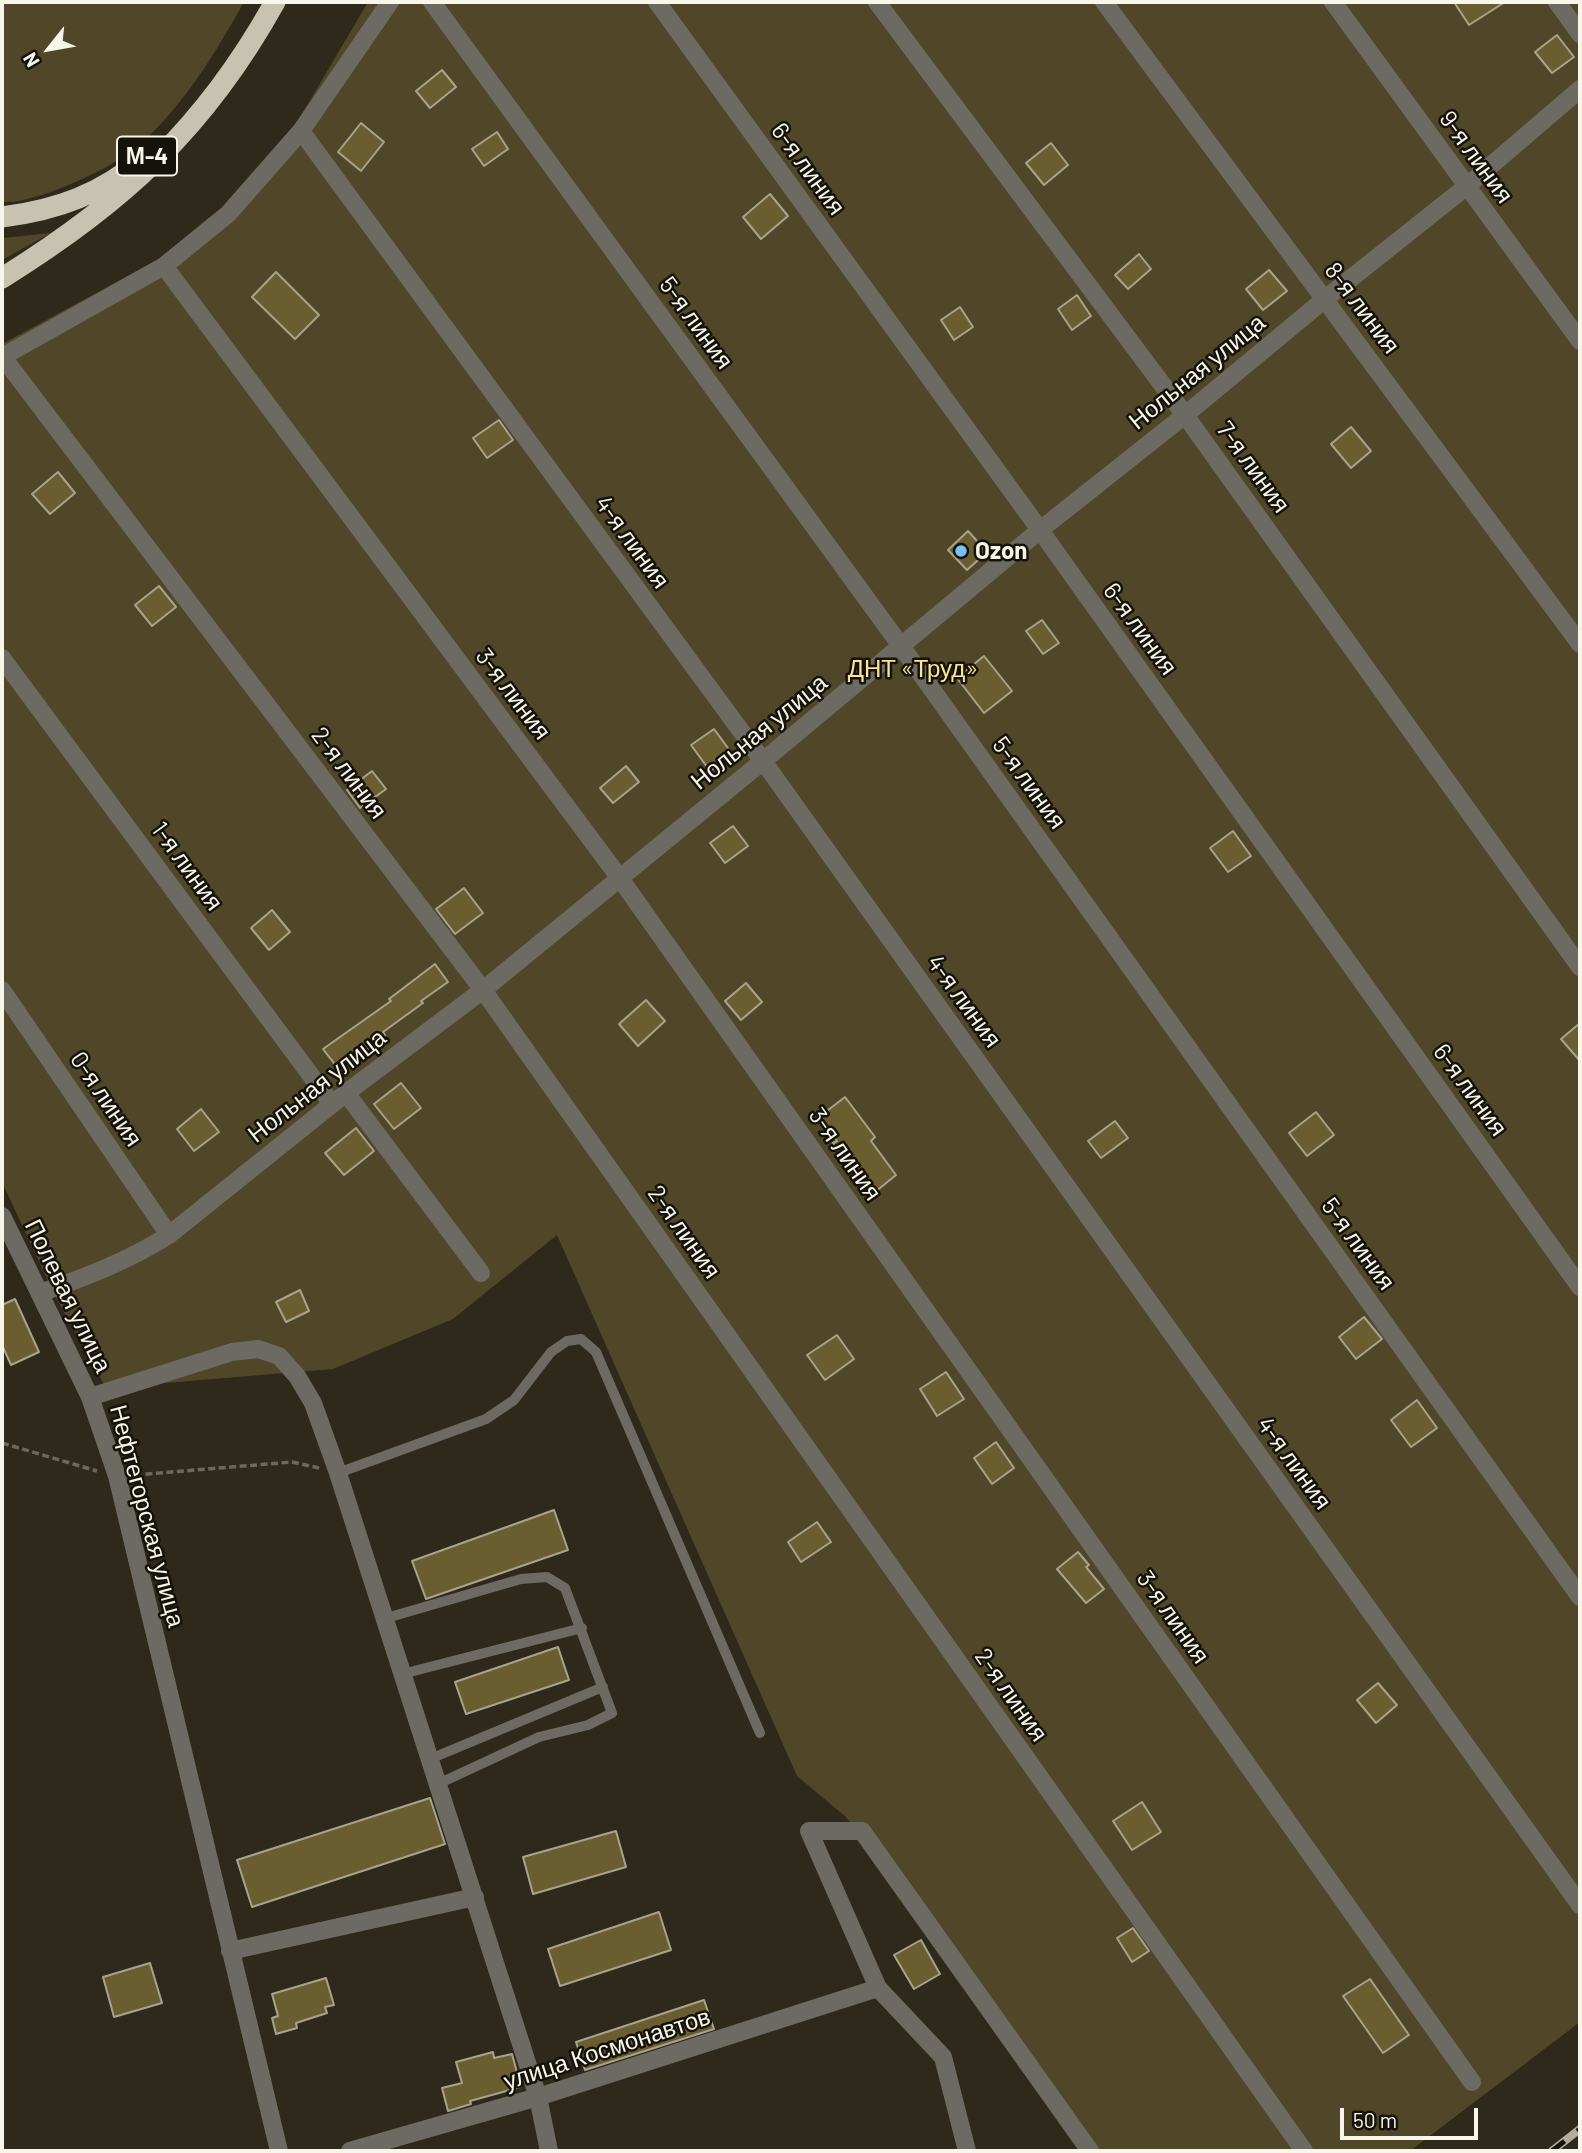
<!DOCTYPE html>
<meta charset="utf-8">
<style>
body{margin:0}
#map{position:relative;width:1582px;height:2153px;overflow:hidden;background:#2e291a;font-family:Barlow,sans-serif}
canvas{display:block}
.frame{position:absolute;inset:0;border:4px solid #f8f5eb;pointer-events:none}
.north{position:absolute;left:14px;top:14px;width:70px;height:70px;-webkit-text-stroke:5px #14120b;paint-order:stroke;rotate:239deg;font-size:19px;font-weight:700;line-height:28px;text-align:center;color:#f8f5eb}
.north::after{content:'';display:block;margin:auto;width:24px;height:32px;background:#f8f5eb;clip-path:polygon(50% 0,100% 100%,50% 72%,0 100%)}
.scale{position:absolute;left:1340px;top:2108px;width:138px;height:32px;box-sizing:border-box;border:4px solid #f8f5eb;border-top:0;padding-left:9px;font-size:21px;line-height:24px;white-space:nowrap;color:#f8f5eb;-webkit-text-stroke:5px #14120b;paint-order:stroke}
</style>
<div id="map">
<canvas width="1582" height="2153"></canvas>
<div class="frame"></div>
<div class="north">N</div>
<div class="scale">50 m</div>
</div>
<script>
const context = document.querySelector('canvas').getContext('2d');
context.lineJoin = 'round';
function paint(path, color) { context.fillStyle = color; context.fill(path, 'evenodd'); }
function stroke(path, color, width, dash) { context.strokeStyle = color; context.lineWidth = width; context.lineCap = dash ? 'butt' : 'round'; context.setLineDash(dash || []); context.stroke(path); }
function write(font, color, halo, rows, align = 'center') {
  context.font = font + ' Barlow,sans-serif'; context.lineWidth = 5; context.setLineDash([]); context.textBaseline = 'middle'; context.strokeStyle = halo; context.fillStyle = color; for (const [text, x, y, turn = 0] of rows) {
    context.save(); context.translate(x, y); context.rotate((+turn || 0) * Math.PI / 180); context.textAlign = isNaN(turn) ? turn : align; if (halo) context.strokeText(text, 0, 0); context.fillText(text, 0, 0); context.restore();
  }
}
const green = new Path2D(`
 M2,2h242c-28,50 -61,105 -105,143 -21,18 -49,31 -75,42 -19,7 -42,16 -62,15z
 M368,2h1212v2020l-170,129h-329l-235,-334 -49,-41 -240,-541 -104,84 -120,50 -227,19 -51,-92 -53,-114v-838l190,-103 94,-100z
 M51,233l-49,27v1v-23z`);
const building = new Path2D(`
 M1454,2h51l-36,23z
 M1557,35l17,22 -22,16 -17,-21z
 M442,70l14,17 -26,21 -14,-17z
 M361,123l23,19 -23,29 -23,-19z
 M497,132l11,17 -24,17 -12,-17z
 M1051,143l17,22 -24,20 -18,-22z
 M770,194l18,22 -27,23 -18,-22z
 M1139,254l12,15 -23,20 -13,-14z
 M1269,270l18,21 -24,19 -17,-21z
 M276,272l43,43 -24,24 -43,-42z
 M1077,295l14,21 -19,14 -14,-21z
 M960,307l13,20 -19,13 -13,-20z
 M499,420l14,20 -26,18 -14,-20z
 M1351,427l20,24 -20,17 -20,-24z
 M58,472l17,21 -25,21 -18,-20z
 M968,531l19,21 -20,18 -19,-20z
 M159,586l17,21 -24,19 -17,-21z
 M1042,620l17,23 -16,11 -17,-23z
 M984,656l28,35 -28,22 -27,-35z
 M714,729l19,26 -23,16 -19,-26z
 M626,766l13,16 -26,21 -13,-15z
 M372,771l14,18 -26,19 -13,-18z
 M733,826l15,20 -23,17 -15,-20z
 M1233,831l18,25 -23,16 -18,-24z
 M464,888l19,25 -28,21 -19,-25z
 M272,910l18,22 -21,18 -18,-22z
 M435,964l13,18 -27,19 2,2 -40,29 2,3 -45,36 -17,-22 68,-48 -2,-2z
 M746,983l16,19 -21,18 -16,-19z
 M646,1000l19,21 -27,25 -19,-22z
 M1580,1023v38l-19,-22z
 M401,1083l20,25 -27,21 -20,-25z
 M845,1097l30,40 -4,4 25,34 -27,22 -12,-16 3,-1 -27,-37 4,-2 -18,-24z
 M201,1109l18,23 -25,19 -17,-22z
 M1316,1112l18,23 -27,21 -18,-23z
 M1115,1121l13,17 -27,20 -13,-17z
 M356,1128l18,23 -30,24 -19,-22z
 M300,1290l9,21 -23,11 -10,-20z
 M15,1299l24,53 -28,13 -9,-20v-40z
 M1364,1317l18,22 -26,20 -17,-22z
 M837,1335l17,24 -29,21 -18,-25z
 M946,1372l18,27 -27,17 -17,-27z
 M1417,1400l20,28 -26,19 -20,-27z
 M996,1442l18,26 -22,16 -18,-26z
 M554,1510l14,40 -142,49 -14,-38z
 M817,1522l14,20 -30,20 -13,-20z
 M1078,1552l11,13 -3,2 18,22 -18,14 -29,-34z
 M558,1647l11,33 -103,34 -11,-32z
 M1378,1683l19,22 -21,18 -19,-23z
 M430,1798l15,46 -193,63 -15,-47z
 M1142,1802l19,30 -29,18 -19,-29z
 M616,1831l10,36 -93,27 -10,-37z
 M659,1912l12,38 -111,36 -12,-37z
 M1133,1928l16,23 -17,11 -15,-24z
 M921,1940l19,34 -26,15 -20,-34z
 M150,1963l12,40 -48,14 -11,-40z
 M326,1978l8,27 -9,2 2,6 -31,10 1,5 -21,6 -4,-16 6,-2 -6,-22z
 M1370,1979l39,56 -26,18 -40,-57z
 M704,2000l10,29 -129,41 -9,-28z
 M493,2052l1,6 18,-4 9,33 -51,14 1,3 -23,7 -6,-23 20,-5 -6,-21z`);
const path = new Path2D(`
 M2,1443l95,28
 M135,1475l157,-13 27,6`);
const lane = new Path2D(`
 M338,1473l148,-54 28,-19 37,-48 16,-11 14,-2 15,13 164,381
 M383,1619l138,-40 26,-2 18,11 47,125 -24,12 -49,12 -101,47
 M402,1674l180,-46
 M430,1759l173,-72`);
const street = new Path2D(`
 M432,2l469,644 679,951
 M657,2l383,528 540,757
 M877,2l308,413 395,552
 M1104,2l476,642
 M1333,2l247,339
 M1557,2l23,32
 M301,131l462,630 817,1144
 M164,266l455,611 853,1205
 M2,356l481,634 821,1161
 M2,357l162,-91 64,-52 73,-83 89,-129
 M2,658l330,446
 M2,990l167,245
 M346,1093l135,180
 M2,1216l88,181 27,79 162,675
 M40,1293c46,-16 88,-32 129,-58l177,-142 137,-103 280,-229 277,-231 145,-115 140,-116 142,-113 113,-97
 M90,1397l142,-45 26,-3 21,7 18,20 16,27 25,70 200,624 11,54
 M230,1951l245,-54
 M350,2151l188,-54 340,-109
 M967,2151l-24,-94 -65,-69 -69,-157h53l228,320`);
const highway = new Path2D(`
 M2,217c56,-7 99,-23 143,-60
 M2,278c121,-75 203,-150 273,-276`);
const rail = new Path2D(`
 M1552,2151l28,-22`);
const markers = [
 [961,551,7,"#79bff8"]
];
const shields = [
 [147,156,60]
];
const shieldNames = [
 ["М-4",147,156]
];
const streetNames = [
 ["9-я линия",1476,157,54],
 ["6-я линия",808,169,54],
 ["8-я линия",1362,308,53],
 ["5-я линия",696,323,54],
 ["Нольная улица",1197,372,-39],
 ["7-я линия",1253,467,54],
 ["4-я линия",632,542,54],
 ["6-я линия",1140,629,54],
 ["3-я линия",513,694,53],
 ["Нольная улица",759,732,-39],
 ["2-я линия",349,773,53],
 ["5-я линия",1029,783,54],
 ["1-я линия",187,866,54],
 ["4-я линия",964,1001,54],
 ["Нольная улица",317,1086,-38],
 ["6-я линия",1470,1090,54],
 ["0-я линия",106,1099,56],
 ["3-я линия",845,1154,55],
 ["2-я линия",684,1232,55],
 ["5-я линия",1358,1244,54],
 ["Полевая улица",68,1296,64],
 ["4-я линия",1294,1463,54],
 ["Нефтегорская улица",147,1516,75],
 ["3-я линия",1173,1617,55],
 ["2-я линия",1011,1695,55],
 ["улица Космонавтов",607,2049,-18]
];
const poiNames = [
 ["Ozon",975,551]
];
const parkNames = [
 ["ДНТ «Труд»",913,669]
];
paint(green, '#4f4728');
paint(building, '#6a5d2f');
stroke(building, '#a8a391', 2);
stroke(path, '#6d685b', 3.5, [7, 3.5]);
stroke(lane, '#6c6a62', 10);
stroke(street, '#6c6a62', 18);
stroke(highway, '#c8c3b0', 21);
stroke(rail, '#b1ada1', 8);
stroke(rail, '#14120b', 5, [16]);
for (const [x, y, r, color] of markers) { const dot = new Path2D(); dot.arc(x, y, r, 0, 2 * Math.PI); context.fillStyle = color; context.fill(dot); stroke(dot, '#14120b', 2.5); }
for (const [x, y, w] of shields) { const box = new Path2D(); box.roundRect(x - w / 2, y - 19.5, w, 39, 5); context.fillStyle = '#14120b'; context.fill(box); stroke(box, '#f8f5eb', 2); }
write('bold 23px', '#f8f5eb', null, shieldNames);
write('24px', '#f8f5eb', '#14120b', streetNames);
write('bold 24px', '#f8f5eb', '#14120b', poiNames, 'left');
write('24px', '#f9e49a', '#14120b', parkNames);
</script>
